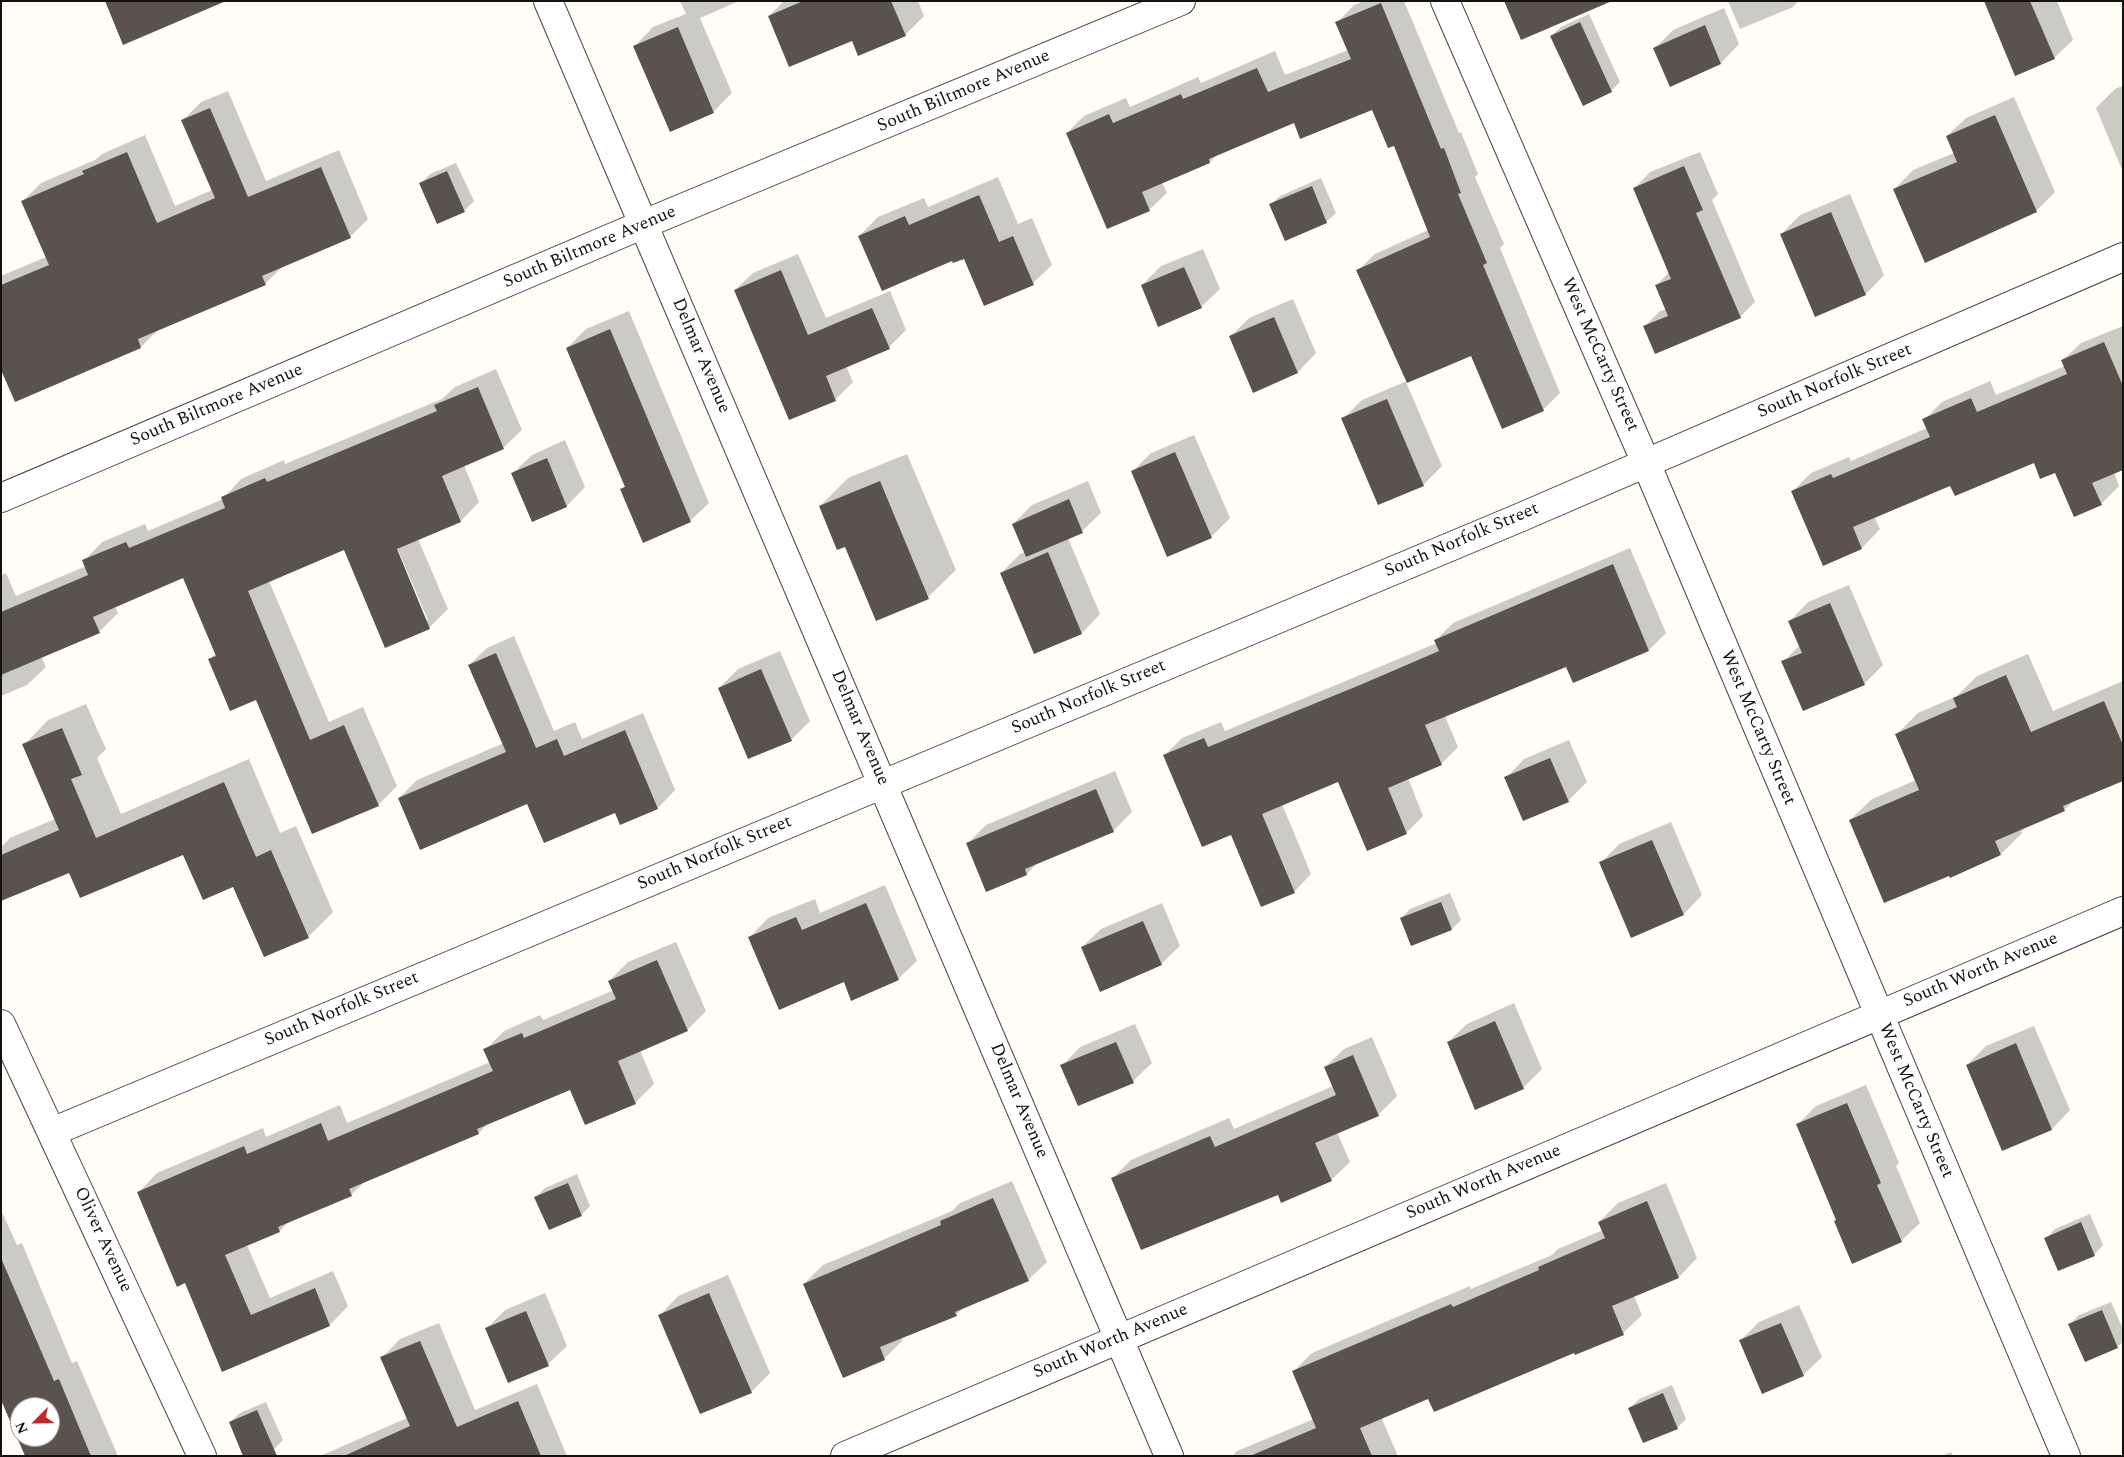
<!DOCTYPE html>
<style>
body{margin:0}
#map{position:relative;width:2124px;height:1457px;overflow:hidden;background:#fffdf5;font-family:Spectral,serif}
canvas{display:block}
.frame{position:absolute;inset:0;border:2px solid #111;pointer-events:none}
.north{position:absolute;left:10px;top:1397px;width:50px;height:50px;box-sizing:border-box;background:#fff;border:1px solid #a0a0a0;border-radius:50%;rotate:247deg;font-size:14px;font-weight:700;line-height:20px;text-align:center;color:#111}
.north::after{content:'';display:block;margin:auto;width:18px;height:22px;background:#c4262e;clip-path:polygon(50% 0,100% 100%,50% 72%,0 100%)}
</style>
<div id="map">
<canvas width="2124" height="1457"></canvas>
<div class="frame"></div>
<div class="north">N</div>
</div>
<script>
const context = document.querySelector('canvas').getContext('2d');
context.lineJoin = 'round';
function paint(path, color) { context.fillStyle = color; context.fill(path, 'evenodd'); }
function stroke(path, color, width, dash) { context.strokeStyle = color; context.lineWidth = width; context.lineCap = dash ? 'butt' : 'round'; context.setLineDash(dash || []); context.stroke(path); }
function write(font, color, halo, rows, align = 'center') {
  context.font = font + ' Spectral,serif'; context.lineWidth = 5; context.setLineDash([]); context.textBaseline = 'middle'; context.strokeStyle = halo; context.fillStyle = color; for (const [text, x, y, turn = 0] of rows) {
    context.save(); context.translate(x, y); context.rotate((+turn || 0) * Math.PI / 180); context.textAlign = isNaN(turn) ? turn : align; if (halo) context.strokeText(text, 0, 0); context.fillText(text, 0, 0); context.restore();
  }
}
const shadow = new Path2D(`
 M680,1h59l-39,17 32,75 -19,19 -78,-66 18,-19 33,-13z
 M784,1h134l6,15 -19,19 -53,4 -83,-23z
 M1364,1h40l55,132 2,-1 17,42 -3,3 29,67 -4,4 60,145 -17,17 -72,-56 -65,28 36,84 -19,19 -80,-66 19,-19 45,-19 -50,-110 18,-17 53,-24 -33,-86 -22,-35 -79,12 -76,33 -8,8 -48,20 5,11 -18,17 -82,-77 17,-17 42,-18 4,9 68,-30 3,6 74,-32 10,24 63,-25 -11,-27 17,-18z
 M1728,1h70l-5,6 -53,22z
 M1989,1h68l16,39 -19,18z
 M1724,8l15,36 -18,19 -50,22 -17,-36 19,-19z
 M1589,14l31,68 -9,9 -60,-55 10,-9z
 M2123,86v86l-27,-64 19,-19z
 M228,91l38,90 73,-31 29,69 -18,18 -66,28 -19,19 -106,45 -18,18 -140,20v-91l45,-19 -23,-56 18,-18 54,-23 7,-6 43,-19 30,71 37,-16 -29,-70 18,-18z
 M2014,97l41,95 -19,19 -141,-22 18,-19 41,-17 -7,-17 19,-18z
 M1700,152l18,42 -6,6 43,102 -15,15 -95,9 15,-15 6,-2 -10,-23 13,-14 -34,-84 15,-16z
 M456,163l18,38 -10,10 -27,11 -16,-39 9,-9z
 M998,177l20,47 14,-6 20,47 -19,18 -68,-26 -12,3 -94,-24 19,-19 46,-19 4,9z
 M1321,178l15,35 -10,9 -56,-17 10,-9z
 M1850,194l34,81 -18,19 -50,21 -35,-81 19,-19z
 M1203,249l17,40 -19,18 -59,-22 19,-19z
 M798,254l28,64 64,-27 16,39 -17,17 -43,19 7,16 -18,18 -45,19 -55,-129 18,-17z
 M1293,299l23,54 -18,19 -68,-35 19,-19z
 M629,311l80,192 -19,18 -68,-32 4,-4 -59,-137 19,-19z
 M2123,326v142l-9,4 5,14 -18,18 -46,-33 -21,-10 -83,23 -77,32 6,13 -18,19 -38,16 -31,-73 18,-18 38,-16 2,4 76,-33 -3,-8 18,-18 48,-21 6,14 69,-29 -3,-5 19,-18z
 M496,369l26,61 -19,18 -39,17 15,37 -18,19 -43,18 30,70 -19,19 -43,18 -42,-97 -75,32 60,141 34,-15 34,79 -19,19 -168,-146 6,-6 -32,-76 -69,29 3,7 -19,19 -58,24 5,11 -19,18 -26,11v-121l5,-2 10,23 70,-30 -2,-5 18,-19 43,-18 3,7 75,-32 18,-20 43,-19 1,4 157,-65 13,-12zM395,543l33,77h-3l-32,-76z
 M1194,435l36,83 -19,19 -79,-65 19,-19z
 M565,440l20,47 -18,19 -34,14 -20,-47 19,-18z
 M907,454l49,116 -28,27 -82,-52 -26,-39 28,-28z
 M1088,481l13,32 -19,18 -14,7 32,76 -18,19 -47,19 -34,-79 19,-19 5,-2 -12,-28 19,-19z
 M1630,548l36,85 -17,17 -75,32 -7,-17 -122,51 13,31 -17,17 -33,14 15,38 -17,17 -68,-53 -56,24 29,70 -17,18 -62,-59 -67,-78 17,-17 39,-16 4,9 212,-88 -1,-3 17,-17z
 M1849,585l34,80 -19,19 -81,-22 17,-17 -10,-24 18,-19z
 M514,636l40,95 21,-9 7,17 61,-26 32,77 -17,18 -37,16 -6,-13 -87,-8 -129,-5 18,-18 87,-37 -35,-78 18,-17z
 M780,651l30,70 -19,19 -72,-52 19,-19z
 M2028,654l25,57 70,-30v98l-48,21 -11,10 -43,19 1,4 -21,21 -151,-34 22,-21 44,-19 -20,-45 22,-22 39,-17 20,-20z
 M86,704l20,45 -9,9 24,56 128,-55 31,74 16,-7 37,86 -25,25 -44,19 -30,-71 -51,-32 -114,18 -68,26v-50l9,-9 45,-19 -31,-74 24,-25z
 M1569,740l18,42 -19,19 -62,-23 18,-19z
 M1115,771l17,41 -19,19 -76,32 -10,11 -60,-30 19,-19z
 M1671,822l31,73 -18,19 -83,-51 18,-19z
 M885,885l32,76 -19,18 -54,2 -94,-44 18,-19 47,-19 5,14z
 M1450,893l11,27 -9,9 -51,-11 9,-9z
 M1162,903l18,43 -19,18 -79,-17 19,-18z
 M676,942l30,69 -19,19 -47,20 14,34 -19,19 -49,21 -16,-36 -81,34 -10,11 -115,49 -13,13 -61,25 -10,11 -33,14 23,53 63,-27 15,35 -18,19 -107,45 -37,-88 -47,-90 18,-19 106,-45 3,9 74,-32 7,18 143,-61 -5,-12 19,-19 36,-16 3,5 71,-30 -5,-9 19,-19z
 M1514,1003l28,66 -19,19 -75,-46 19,-18z
 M1135,1024l17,39 -19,18 -71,-15 18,-19z
 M2034,1026l36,84 -18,19 -49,21 -36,-85 19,-19z
 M1372,1037l25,59 -19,19 -41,17 13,30 -19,18 -219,-1 19,-19 98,-42 5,11 99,-43 -8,-19 19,-18z
 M1866,1085l33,78 -3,3 24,57 -19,18 -64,-22 -40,-94 19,-19z
 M577,1174l13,32 -9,9 -45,-18 9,-9z
 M1012,1181l35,81 -19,18 -65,28 -7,7 -54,23 1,2 -19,19 -80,-75 19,-19 129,-54 8,-8z
 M1666,1183l31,75 -18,19 -45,19 8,19 -19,18 -48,18 -146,46 -48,20 17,39h-166l5,-5 77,-32 -21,-47 19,-19 158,-67 1,3 81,-34 6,-6 45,-19 -4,-8 19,-19z
 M1,1210l16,35 5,-2 50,120 5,-2 41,95h-91l-26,-62zM20,1407h30v30h-30z
 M2090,1214l13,31 -9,10 -48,-17 9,-9z
 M728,1275l42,98 -19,19 -91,-77 18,-19z
 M545,1293l22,53 -19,18 -39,17 -22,-53 18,-18z
 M2111,1302l12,27v13l-6,5 -47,-23 9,-9z
 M1799,1305l23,52 -19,18 -63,-34 19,-19z
 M439,1323l36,87 62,-26 30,72h-247l87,-38 -25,-60 18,-19z
 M1672,1385l14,34 -9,9 -47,-20 9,-9z
 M266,1402l17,38 -9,9 -44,-27 10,-9z
 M1951,1452l2,4h-12z`);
const building = new Path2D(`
 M105,1h121l-103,44z
 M803,1h88l15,35 -48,20 -6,-15 -63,26 -21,-51z
 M1504,1h108l-91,39z
 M1984,1h46l25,58 -40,17z
 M1381,3l60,146 3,-1 17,45 -3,1 29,69 -4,2 61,146 -42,18 -31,-73 -64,27 -51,-113 74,-33 -36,-91 -6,2 -16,-38 -72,29 -6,-16 -85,36 1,4 -68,29 8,19 -43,18 -41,-96 43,-19 4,9 68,-29 2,5 74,-31 11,24 83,-33 -16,-37z
 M1580,22l32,70 -29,14 -33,-70z
 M1705,25l16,39 -51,23 -17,-39z
 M678,27l36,86 -44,19 -37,-86z
 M210,108l38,89 73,-30 30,71 -89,38 4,9 -128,54 3,9 -126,54 -14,-32v-85l48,-20 -28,-64 63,-27 -2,-3 45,-19 30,71 58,-25 -34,-78z
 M1995,115l42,97 -112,51 -32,-74 64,-27 -11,-26z
 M1684,166l19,44 -7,3 45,105 -86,36 -12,-28 25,-10 -13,-31 16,-6 -38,-91z
 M447,171l18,41 -28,12 -18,-41z
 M1312,186l15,37 -42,18 -16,-37z
 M979,195l20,47 14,-6 21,49 -50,21 -20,-47 -11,4 -1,-2 -70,30 -24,-55 47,-20 4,9z
 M1831,212l35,83 -51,22 -35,-83z
 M1184,267l18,41 -44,19 -17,-42z
 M781,270l27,65 64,-27 18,41 -64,27 10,25 -47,19 -55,-130z
 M1274,317l24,56 -45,20 -24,-57z
 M610,329l81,193 -48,21 -23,-54 5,-2 -59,-139z
 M2104,342l19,44v84l-31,13 10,22 -28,12 -19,-44 -15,6 -6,-16 -79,33 -5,-10 -97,41 9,22 -39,17 -32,-75 40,-17 2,4 97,-41 -8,-18 49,-21 6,14 90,-38 -6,-14z
 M478,387l26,62 -62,27 19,46 -64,27 33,80 -45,19 -41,-98 -96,41 62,149 34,-15 35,81 -67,28 -56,-134 -26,11 -22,-52 8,-3 -33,-78 -90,39 7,16 -99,42v-63l87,-37 -6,-15 44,-18 3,6 96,-40 -4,-11 44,-19 2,4 170,-71 -3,-6z
 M1387,399l37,87 -46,19 -37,-87z
 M1175,452l37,86 -45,19 -36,-86z
 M547,458l20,49 -35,15 -21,-49z
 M880,481l49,118 -53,22 -31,-74 -8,3 -18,-44z
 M1069,499l14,34 -57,24 -14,-33z
 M1048,552l34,82 -48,20 -34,-81z
 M1613,564l36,87 -76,32 -7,-16 -141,58 17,40 -54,23 19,46 -40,17 -29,-69 -76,32 33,79 -34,14 -30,-72 -29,12 -39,-92 41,-17 4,9 152,-62 79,-34 -5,-11z
 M1830,603l35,82 -62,26 -22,-50 21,-8 -14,-32z
 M496,653l40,95 21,-9 7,17 61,-26 33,79 -38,16 -5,-12 -71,30 -17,-39 -107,46 -22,-52 108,-46 -38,-87z
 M761,669l31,72 -44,18 -30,-71z
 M2006,675l25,57 73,-31 19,44v36l-60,25 2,5 -70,30 6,14 -51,23 -1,-2 -65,27 -35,-83 70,-30 -24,-56 62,-27 -4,-9z
 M62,728l20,47 -11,4 25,59 128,-56 32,75 15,-7 38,88 -45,19 -31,-70 -30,13 -20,-45 -103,43 -11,-25 -68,28v-46l58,-25 -37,-86z
 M1550,758l19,44 -46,19 -19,-44z
 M1096,789l18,43 -89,37 2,6 -41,17 -20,-49z
 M1652,840l32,75 -53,23 -32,-76z
 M1441,902l11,28 -41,16 -11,-28z
 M866,903l33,77 -48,21 -7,-19 -65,28 -31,-73 48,-20 6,13z
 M1143,921l19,44 -62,27 -19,-45z
 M657,960l31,71 -70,30 18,43 -51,21 -15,-35 -93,39 2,5 -130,55 3,7 -74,31 2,5 -55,23 26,60 64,-27 15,38 -108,46 -37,-89 -8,4 -40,-95 107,-46 3,8 74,-31 7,18 165,-70 -10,-22 39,-16 2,5 92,-39 -8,-18z
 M1495,1021l29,68 -49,21 -28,-68z
 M1116,1042l18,41 -56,23 -18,-41z
 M2016,1043l36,87 -50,21 -36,-86z
 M1353,1055l26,61 -64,27 17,38 -51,22 -3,-8 -137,55 -30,-72 99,-42 5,11 121,-52 -12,-28z
 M1847,1103l34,80 -4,2 25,57 -50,22 -18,-43 2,-1 -40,-96z
 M568,1183l14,33 -33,14 -15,-33z
 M993,1198l36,83 -74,31 2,4 -77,31 5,13 -42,18 -40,-94 138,-59 -1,-4z
 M1647,1201l32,77 -67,28 12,29 -49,20 -1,-2 -140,59 -6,-13 -68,29 12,28h-122l66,-28 -24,-57 159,-67 2,3 86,-37 -1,-3 67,-29 -7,-16z
 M2081,1222l14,34 -37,15 -14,-33z
 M1,1258l53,123 5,-2 32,77h-66l-24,-56zM20,1407h30v30h-30z
 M709,1293l43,100 -52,21 -42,-99z
 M2102,1310l16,38 -33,14 -17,-38z
 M526,1311l23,55 -41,17 -23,-55z
 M1781,1323l23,53 -42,18 -23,-54z
 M420,1341l37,86 61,-26 23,55h-197l66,-30 -30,-69z
 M1663,1393l15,36 -35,14 -15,-35z
 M257,1410l20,46h-34l-14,-34z`);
const minor = new Path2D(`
 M548,1l621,1455
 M1445,1l201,462 420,993
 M1,498l643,-274 537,-223
 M1,1024l201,432
 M52,1132l1467,-614 604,-261
 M845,1456l1278,-545`);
const streetNames = [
 ["South Biltmore Avenue",964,92,-23],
 ["South Biltmore Avenue",590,248,-23],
 ["West McCarty Street",1599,355,66],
 ["Delmar Avenue",700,356,67],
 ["South Norfolk Street",1835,382,-23],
 ["South Biltmore Avenue",217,406,-23],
 ["South Norfolk Street",1462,541,-23],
 ["South Norfolk Street",1089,698,-23],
 ["Delmar Avenue",859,728,67],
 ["West McCarty Street",1757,728,67],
 ["South Norfolk Street",715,854,-23],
 ["South Worth Avenue",1981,971,-23],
 ["South Norfolk Street",342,1010,-23],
 ["Delmar Avenue",1018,1101,67],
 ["West McCarty Street",1915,1101,67],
 ["South Worth Avenue",1484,1183,-23],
 ["Oliver Avenue",102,1240,65],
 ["South Worth Avenue",1111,1342,-23]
];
paint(shadow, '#0003');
paint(building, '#5a524d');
stroke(minor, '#444', 30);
stroke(minor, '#fff', 28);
write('18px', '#111', '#fff', streetNames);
</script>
